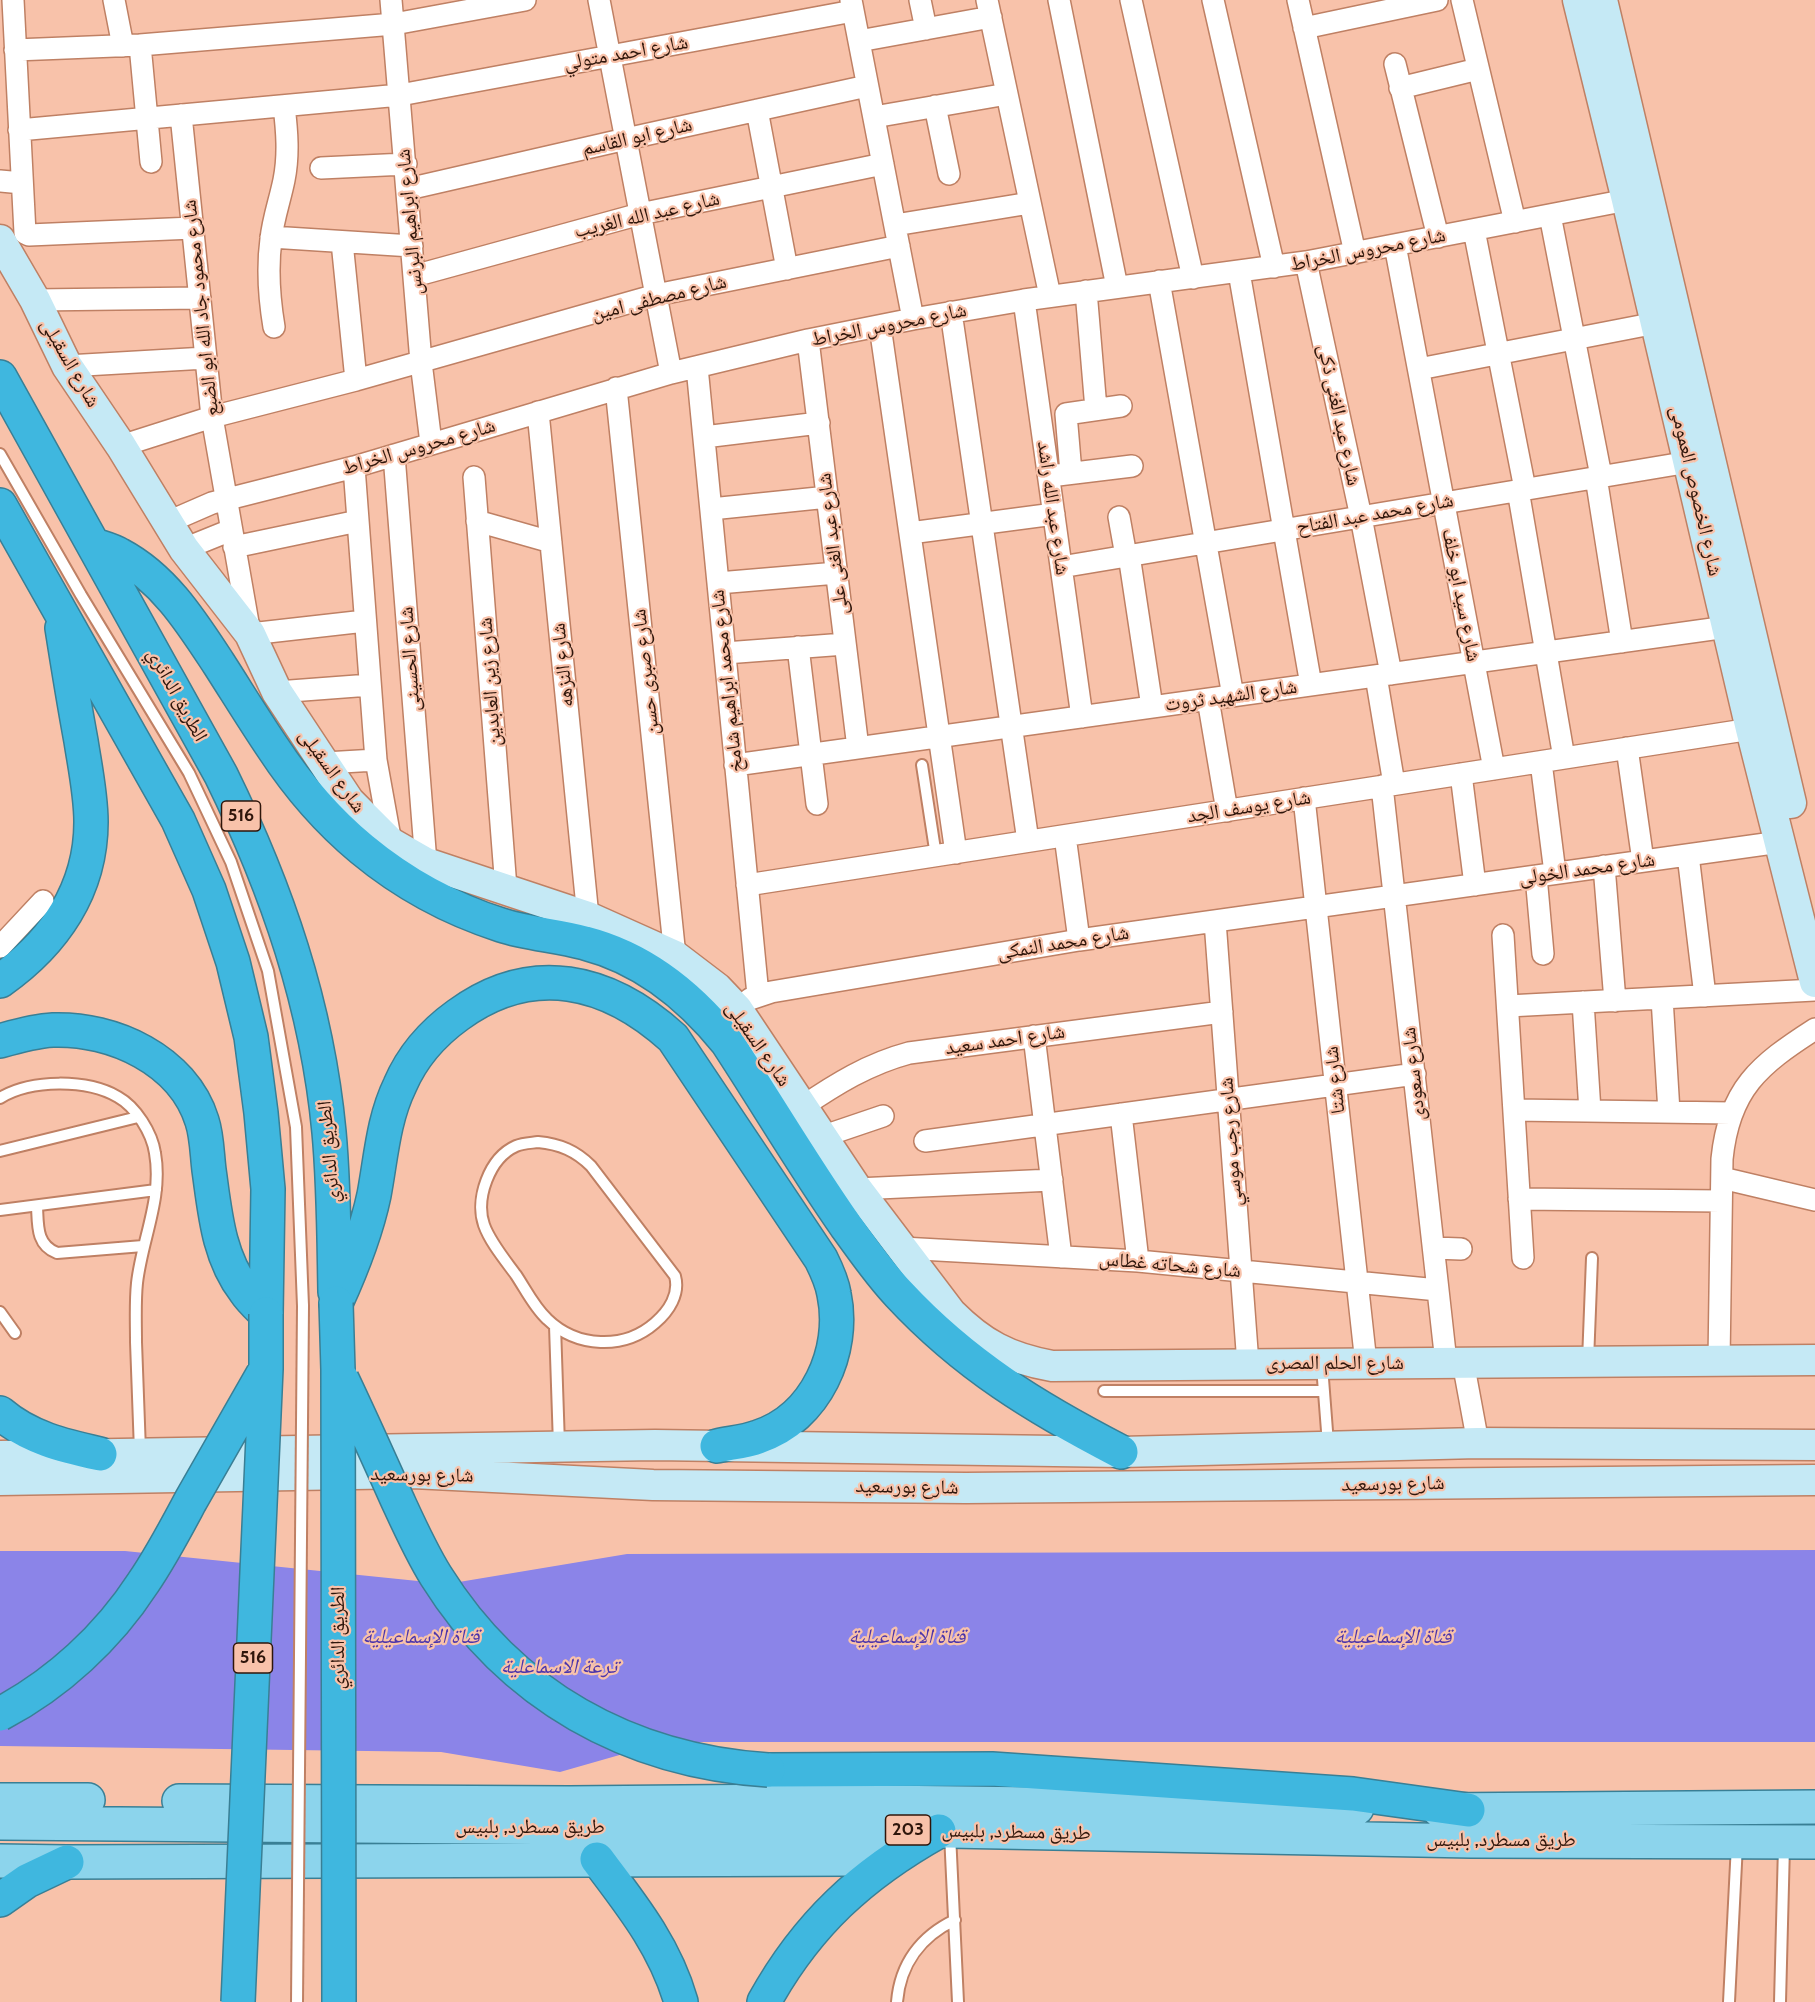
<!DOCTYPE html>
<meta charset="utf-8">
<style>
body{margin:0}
canvas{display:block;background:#f8c2aa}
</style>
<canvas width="1815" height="2002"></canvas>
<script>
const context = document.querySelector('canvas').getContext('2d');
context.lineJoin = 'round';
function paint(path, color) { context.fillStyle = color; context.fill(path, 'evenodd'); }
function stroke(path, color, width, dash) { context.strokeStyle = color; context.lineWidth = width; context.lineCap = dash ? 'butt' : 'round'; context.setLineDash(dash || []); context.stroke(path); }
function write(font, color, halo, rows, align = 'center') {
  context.font = font + ' Cabin,"Noto Naskh Arabic",sans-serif'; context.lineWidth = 4.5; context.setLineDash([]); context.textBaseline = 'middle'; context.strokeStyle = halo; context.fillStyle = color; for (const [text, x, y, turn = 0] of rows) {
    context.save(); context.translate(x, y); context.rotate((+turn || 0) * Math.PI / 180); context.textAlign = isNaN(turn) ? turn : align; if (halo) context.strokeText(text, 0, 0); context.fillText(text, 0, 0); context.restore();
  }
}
const water = new Path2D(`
 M1815,1550v192h-1150l-105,30 -119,-20 -441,-6v-195h125l322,33 180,-30z`);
const lane = new Path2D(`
 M0,454l81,141 108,178 42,89 37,109 28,156 7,179
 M922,765l14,91
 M0,1098c31,-19 87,-19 118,-1 18,10 34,36 37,56 8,45 -13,86 -18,130 -2,19 -1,39 -1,59 1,36 3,73 4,109
 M538,1142c22,2 38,9 53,24l84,110c5,18 -6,35 -20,47 -31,27 -78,25 -108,-4 -13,-12 -21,-29 -31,-44 -11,-15 -26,-33 -32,-50 -9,-26 5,-67 32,-79 7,-3 15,-3 22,-4z
 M0,1151l138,-34
 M37,1206c1,19 -1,39 20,47l86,-7
 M0,1210l156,-20
 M0,1312l15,21
 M555,1326l4,119
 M1588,1361l4,-103
 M1322,1366l6,78
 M1104,1391h220
 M950,1834l8,168
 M897,2002c3,-38 24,-66 58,-82
 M1729,2002l8,-158
 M1780,2002l4,-156`);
const street = new Path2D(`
 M13,0l12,233 4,2 164,-7
 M114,0l9,46
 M391,0l30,362 10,81
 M599,0l72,373
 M851,0l62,319
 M920,0l6,29
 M987,0l63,296
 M1059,0l58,287
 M1131,0l62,278
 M1213,0l61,267
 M1298,0l57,253
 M1462,0l53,222
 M1304,28l133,-28
 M859,41l132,-24
 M140,45l11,117
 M15,50l125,-5 254,-21 131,-24
 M1395,64l43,173
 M1400,88l78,-19
 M935,106l14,68
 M757,110l30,159
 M181,115l31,302 38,217 115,-13
 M874,117l133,-23
 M19,130l381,-35 453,-84
 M321,168l85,-4
 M0,181l22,2
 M408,189l218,-50 241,-53
 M1550,215l51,261
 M895,225l135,-22
 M1474,230l51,259
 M271,237l141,9
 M342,242l14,138
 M1395,245l99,524
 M1306,262l55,255 30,157
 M1239,272l72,413
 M414,276l226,-62 243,-50
 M1159,281l74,415
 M1086,291l10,118
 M35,300l165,-2
 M1024,300l58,417
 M951,312l77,529
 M880,326l76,527
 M274,327c-5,-30 -7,-58 -3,-88 2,-20 9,-39 13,-59 5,-25 3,-49 0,-74
 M808,340l50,408
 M67,366l139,-8
 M697,367l61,628
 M1419,369l237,-46
 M616,388l59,568
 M538,412l50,505
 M704,437l115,-14
 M121,446l91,-29 144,-37 300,-85 243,-49
 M394,455l32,408
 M354,467l22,293 15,83
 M1071,473l-5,-59 55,-8
 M1058,475l74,-9
 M474,477l32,411
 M1596,477l26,165
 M1518,490l46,268
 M711,509l117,-12
 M1119,517l7,39
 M477,521l74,21
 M166,523l46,-20 142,-36 317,-94 137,-33 105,-21 111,-19 282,-38 321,-62
 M910,533l144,-19
 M234,547l124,-26
 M184,549l47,-19
 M1129,555l23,152
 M1061,567l628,-105
 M718,583l119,-10
 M798,647l19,157
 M725,653l120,-9
 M1376,676l18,108
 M277,692l93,-7
 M1208,699l19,112
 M1627,748l16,113
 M1541,762l14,111
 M325,763l51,-3
 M735,765l992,-138
 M1461,774l14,111
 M1382,786l64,576
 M1304,798l62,565
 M1065,836l14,104
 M1688,855l17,141
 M1604,866l11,135
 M1536,876l7,78
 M747,885l1004,-156
 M1215,921l33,443
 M1503,935l20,323
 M0,947l43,-46
 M1662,998l7,114
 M1583,1002l7,109
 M1508,1006l307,-16
 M737,1009l13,-10 21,-7 308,-52 701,-98
 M1034,1036l27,221
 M802,1107c34,-23 66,-43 107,-54l313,-41
 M1514,1110l217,3
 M1121,1114l17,147
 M821,1137l62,-21
 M925,1141l490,-67
 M1722,1178l93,22
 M857,1189l195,-9
 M1519,1199l202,2
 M902,1248l236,13 300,29
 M1434,1248l27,1
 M1719,1361l3,-202c7,-70 37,-94 93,-130
 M1463,1362l15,81`);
const secondary = new Path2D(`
 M1578,0l49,200 124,529 64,253
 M1602,0l189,803
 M0,240l35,60 32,66 54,80 63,103 66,85 27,58 72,109 42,42 35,20 162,54 87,39 42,32 20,21 120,180 94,124c31,31 57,45 101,53l763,-6
 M0,1456l655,-11 466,7 357,-9 337,2
 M0,1480l413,-7 240,12 313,3 849,-8`);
const primary = new Path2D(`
 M0,1800h88
 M179,1801l390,2 228,-2 560,7
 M1439,1810l376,-3
 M0,1823l949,8 522,10 344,1
 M0,1861l67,1 786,-3 29,-11 23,-18`);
const highway = new Path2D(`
 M0,377l221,398c56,114 96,230 108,357 5,53 5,107 6,160
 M0,505l178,315 31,70 24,72 18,75 10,76 7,76 -2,125
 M94,545c9,3 18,5 26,10 45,24 72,68 99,109 18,28 35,56 54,84 25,38 54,72 89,101 41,34 89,60 139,76 27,9 56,10 84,18 58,15 105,53 142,99 40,61 77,124 119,184 17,23 33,47 53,68 66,71 137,114 222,158
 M0,981c54,-38 91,-91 91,-159 0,-27 -6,-55 -10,-81 -7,-38 -13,-75 -19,-113
 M0,1041c17,-5 35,-10 53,-11 60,-2 130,30 149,91 5,15 5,33 7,49 6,42 9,86 36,121 6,9 14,16 21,23
 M336,1303c16,-35 30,-70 38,-108 7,-37 9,-75 26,-110 12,-28 33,-52 58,-70 74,-54 150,-36 215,23l148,221c6,12 11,23 13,35 12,57 -18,124 -76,143 -13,5 -28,6 -41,9
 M0,1413c29,25 64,33 100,41
 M768,1770l224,-1 361,25 115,16
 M597,1859c34,45 68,87 84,143
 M0,1900l27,-19 40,-19
 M764,2002c43,-78 98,-128 175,-171`);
const laneBridge = new Path2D(`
 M297,2002l6,-696`);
const highwayBridge = new Path2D(`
 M336,1303l2,67 1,632
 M342,1379c19,40 37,80 55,120 12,26 24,53 39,77 75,120 193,185 332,194
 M0,1714c57,-30 108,-77 143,-131 18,-26 33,-55 48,-83 24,-42 48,-84 72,-126
 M238,2002l28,-633v-55`);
const shields = [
 [241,816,39],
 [253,1658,39],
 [908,1830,45]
];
const shieldNames = [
 ["516",241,816],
 ["516",253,1658],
 ["203",908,1830]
];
const streetNames = [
 ["شارع احمد متولي",626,53,-10],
 ["شارع ابو القاسم",637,137,-13],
 ["شارع عبد الله الغريب",647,215,-13],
 ["شارع ابراهيم البرنس",410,222,-95],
 ["شارع محروس الخراط",1368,250,-11],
 ["شارع مصطفى امين",659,298,-14],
 ["شارع محمود جاد الله ابو الضبع",201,308,-96],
 ["شارع محروس الخراط",889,325,-11],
 ["شارع السقيلى",70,363,60],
 ["شارع عبد الغنى ذكى",1339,415,78],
 ["شارع محروس الخراط",419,447,-16],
 ["شارع الخصوص العمومى",1696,491,77],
 ["شارع عبد الله راشد",1053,508,82],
 ["شارع محمد عبد الفتاح",1375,514,-10],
 ["شارع عبد الغنى على",833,544,-97],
 ["شارع سيد ابو خلف",1461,595,79],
 ["شارع الحسينى",410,659,-94],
 ["شارع النزهه",563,665,-96],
 ["شارع صبرى حسن",646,672,-96],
 ["شارع محمد ابراهيم شامخ",727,681,-96],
 ["شارع زين العابدين",490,682,-94],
 ["الطريق الدائري",177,695,61],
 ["شارع الشهيد ثروت",1231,696,-8],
 ["شارع السقيلى",332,771,54],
 ["شارع يوسف الجد",1249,807,-9],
 ["شارع محمد الخولى",1587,869,-8],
 ["شارع محمد النمكى",1063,943,-9],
 ["شارع احمد سعيد",1005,1040,-8],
 ["شارع السقيلى",758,1044,55],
 ["شارع سعودى",1414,1074,-96],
 ["شارع شتا",1335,1080,-96],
 ["شارع رجب موسي",1231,1142,-94],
 ["الطريق الدائري",329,1152,-95],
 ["شارع شحاته غطاس",1170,1265,5],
 ["شارع الحلم المصرى",1335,1363],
 ["شارع بورسعيد",422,1475,1],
 ["شارع بورسعيد",1393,1484,-1],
 ["شارع بورسعيد",907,1487,1],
 ["الطريق الدائري",338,1638,-90],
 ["طريق مسطرد, بلبيس",530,1827],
 ["طريق مسطرد, بلبيس",1016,1832,1],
 ["طريق مسطرد, بلبيس",1501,1840]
];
const waterNames = [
 ["قناة الإسماعيلية",421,1637],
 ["قناة الإسماعيلية",907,1637],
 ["قناة الإسماعيلية",1393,1637],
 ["ترعة الاسماعلية",559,1667]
];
paint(water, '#8b84e8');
stroke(lane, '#bf8064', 14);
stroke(street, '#bf8064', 24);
stroke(secondary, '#bf8064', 33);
stroke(primary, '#397f95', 36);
stroke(highway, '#397f95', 36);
stroke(lane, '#fff', 10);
stroke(street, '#fff', 21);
stroke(secondary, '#c5e9f5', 30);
stroke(primary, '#8cd4ec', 33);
stroke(highway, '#3fb7df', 33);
stroke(laneBridge, '#bf8064', 14, []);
stroke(highwayBridge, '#397f95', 36, []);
stroke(laneBridge, '#fff', 10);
stroke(highwayBridge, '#3fb7df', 33);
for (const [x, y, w] of shields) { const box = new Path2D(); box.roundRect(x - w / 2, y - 15, w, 30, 4.5); context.fillStyle = '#f8c2aa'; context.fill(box); stroke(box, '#2f160b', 1.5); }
write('bold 18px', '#2f160b', null, shieldNames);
write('20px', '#2f160b', '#f8c2aa', streetNames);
write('italic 21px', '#4c35aa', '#f8c2aa', waterNames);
</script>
